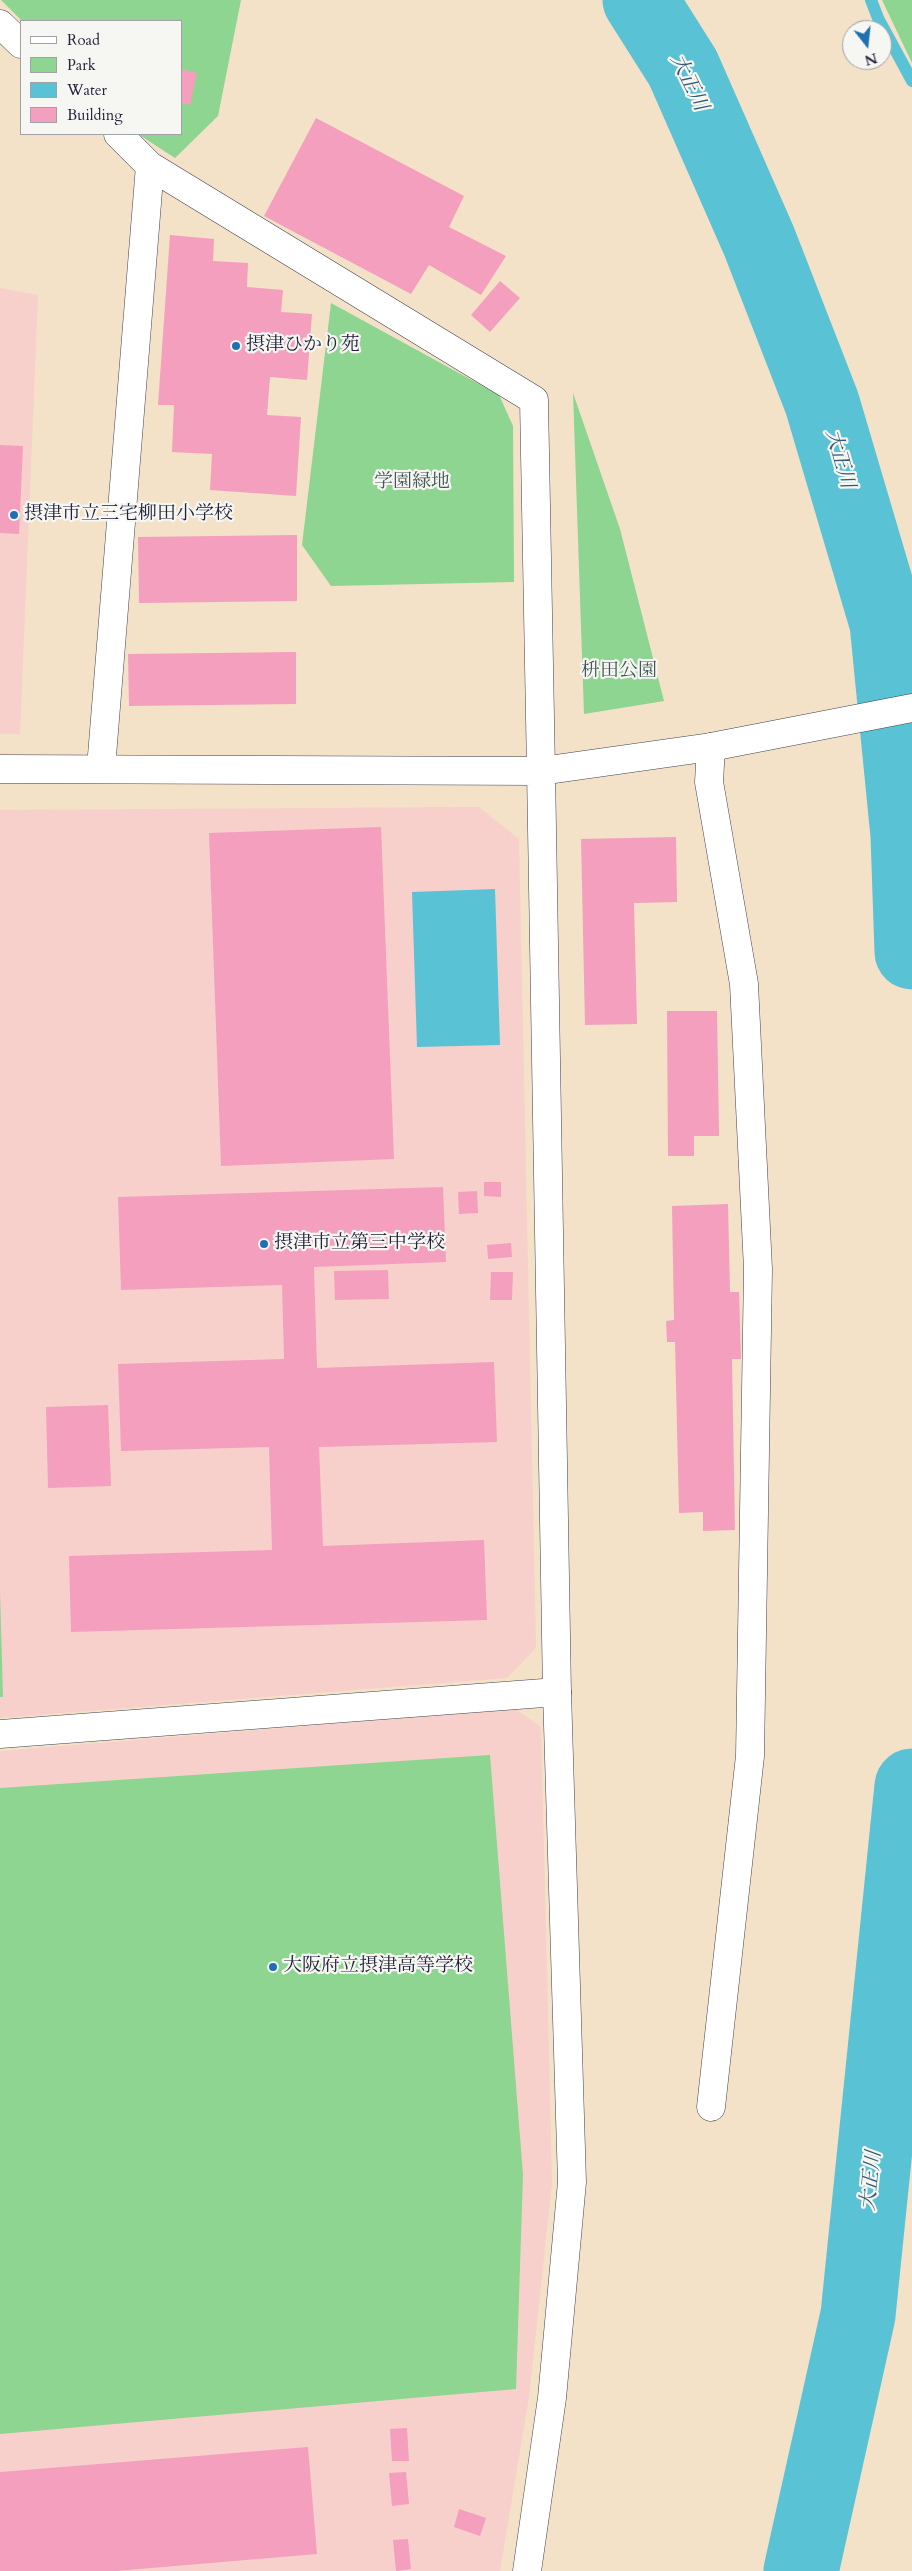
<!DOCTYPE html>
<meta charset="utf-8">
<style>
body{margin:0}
#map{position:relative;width:912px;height:2571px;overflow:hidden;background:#f3e1c8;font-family:Cardo,serif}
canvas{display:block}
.legend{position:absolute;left:20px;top:20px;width:162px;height:115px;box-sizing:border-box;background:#f6f6f2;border:1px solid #a1a1a9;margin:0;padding:6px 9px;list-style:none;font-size:15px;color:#22223b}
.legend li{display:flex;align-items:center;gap:10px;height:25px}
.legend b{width:25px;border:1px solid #a1a1a9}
.north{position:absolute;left:842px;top:20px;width:50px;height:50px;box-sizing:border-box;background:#f6f6f2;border:1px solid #a1a1a9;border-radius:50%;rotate:164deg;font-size:14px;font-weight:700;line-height:20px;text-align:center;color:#22223b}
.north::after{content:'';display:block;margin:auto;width:18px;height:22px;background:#1f6fb2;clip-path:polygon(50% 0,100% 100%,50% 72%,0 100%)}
</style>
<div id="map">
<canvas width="912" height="2571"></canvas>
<ul class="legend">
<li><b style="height:6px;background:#fff"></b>Road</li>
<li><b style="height:14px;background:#8dd590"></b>Park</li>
<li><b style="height:14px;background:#59c2d5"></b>Water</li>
<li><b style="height:14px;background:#f49fbd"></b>Building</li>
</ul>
<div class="north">N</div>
</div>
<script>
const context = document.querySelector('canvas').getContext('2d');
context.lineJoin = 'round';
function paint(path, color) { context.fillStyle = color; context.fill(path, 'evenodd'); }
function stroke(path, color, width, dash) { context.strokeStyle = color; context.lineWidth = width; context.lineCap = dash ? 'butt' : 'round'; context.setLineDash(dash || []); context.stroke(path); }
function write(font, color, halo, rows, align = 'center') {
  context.font = font + ' Cardo,"Noto Serif JP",serif'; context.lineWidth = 4.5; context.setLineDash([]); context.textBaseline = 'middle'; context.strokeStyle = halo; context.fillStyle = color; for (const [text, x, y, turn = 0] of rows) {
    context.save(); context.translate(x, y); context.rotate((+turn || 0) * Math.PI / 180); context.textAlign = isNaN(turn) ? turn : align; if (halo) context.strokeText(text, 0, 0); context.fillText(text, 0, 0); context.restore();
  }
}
const built = new Path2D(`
 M0,288l38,7 -18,439h-20z
 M479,807l40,32 17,809 -29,30 -507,40v-908z
 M516,1709l25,18 11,456 -23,214 -29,174h-500v-820z`);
const green = new Path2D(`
 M1,0h240l-23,116 -43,42 -37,-24h43v-113h-159z
 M882,0h30v63z
 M331,303l168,92 14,31 1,156 -183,4 -29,-41z
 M573,393l47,136 44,172 -80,13z
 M0,1591l3,106h-3z
 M490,1755l33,420 -7,214 -516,45v-646z`);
const water = new Path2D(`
 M495,889l5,156 -83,2 -5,-155z`);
const stream = new Path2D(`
 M871,0l7,18 34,63`);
const river = new Path2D(`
 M640,0l43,68 76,173 63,162 65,220 21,212 4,117
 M801,2571l57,-256 54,-529`);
const building = new Path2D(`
 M181,69l16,4 -7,32 -9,-2z
 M316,118l148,78 -15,31 57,29 -25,39 -52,-30 -18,29 -147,-78z
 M170,235l44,4 -1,22 35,2 -1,24 36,3 -2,22 31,2 -5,66 -37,-3 -3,38 34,2 -5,79 -86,-6 2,-36 -40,-2 2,-47h-16z
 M500,281l20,17 -30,34 -19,-17z
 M0,445l23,1 -4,88 -19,-1z
 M297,535v66l-158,2 -1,-66z
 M296,652v52l-167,2 -1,-52z
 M381,827l13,332 -173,7 -12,-333z
 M676,837l1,65 -43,1 3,121 -52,1 -4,-186z
 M667,1011h50l2,125h-25v20h-26z
 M484,1182h17v15l-17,-1z
 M443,1187l3,75 -132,5 3,101 177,-6 3,80 -178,5 4,99 161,-6 3,80 -416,12 -2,-76 203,-6 -3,-103 -148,4 -3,-87 166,-5 -2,-74 -161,5 -3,-93z
 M477,1191l1,22 -19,1 -1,-22z
 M728,1204l2,88h9l2,67h-9l3,171 -32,1v-19l-24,1 -4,-171h-8l-1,-21 8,-1 -2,-114z
 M511,1243l1,14 -24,2 -1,-14z
 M388,1270l1,29 -54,1 -1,-29z
 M491,1272h22l-1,28h-22z
 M108,1405l3,81 -63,2 -2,-81z
 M407,2428l2,33h-17l-2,-32z
 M308,2447l9,107 -201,17h-116v-99z
 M406,2472l3,32 -17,2 -3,-33z
 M459,2509l27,9 -6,18 -26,-9z
 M408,2539l3,30 -15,2 -3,-31z`);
const minor = new Path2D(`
 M0,24l21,20
 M118,134l32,32 384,234 7,371
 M101,768l49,-602
 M0,1734l557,-42
 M711,2107l39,-351 8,-487 -14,-285 -35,-202 2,-35`);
const tertiary = new Path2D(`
 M0,769l541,2 170,-24 201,-39
 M527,2571l25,-173 20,-216 -15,-490 -16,-921`);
const markers = [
 [236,346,5,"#1f6fb2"],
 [14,515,5,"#1f6fb2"],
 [264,1244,5,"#1f6fb2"],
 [273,1967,5,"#1f6fb2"]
];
const poiNames = [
 ["摂津ひかり苑",246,346],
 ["摂津市立三宅柳田小学校",24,515],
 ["摂津市立第三中学校",274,1244],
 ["大阪府立摂津高等学校",283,1967]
];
const parkNames = [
 ["学園緑地",412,483],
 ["枡田公園",619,672]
];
const waterNames = [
 ["大正川",688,83,64],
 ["大正川",839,459,74],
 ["大正川",872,2181,-84]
];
paint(built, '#f7d0cb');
paint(green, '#8dd590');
paint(water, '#59c2d5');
stroke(stream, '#59c2d5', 12);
stroke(river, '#59c2d5', 75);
paint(building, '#f49fbd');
stroke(minor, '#413f50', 29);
stroke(tertiary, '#413f50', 29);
stroke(minor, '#fff', 28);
stroke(tertiary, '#fff', 28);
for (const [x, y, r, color] of markers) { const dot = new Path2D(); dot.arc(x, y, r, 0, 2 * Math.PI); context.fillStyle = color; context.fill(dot); stroke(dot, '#f6f6f2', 2); }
write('19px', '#22223b', '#f6f6f2', poiNames, 'left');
write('19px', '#425854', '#f6f6f2', parkNames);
write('italic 20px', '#355a71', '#f6f6f2', waterNames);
</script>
